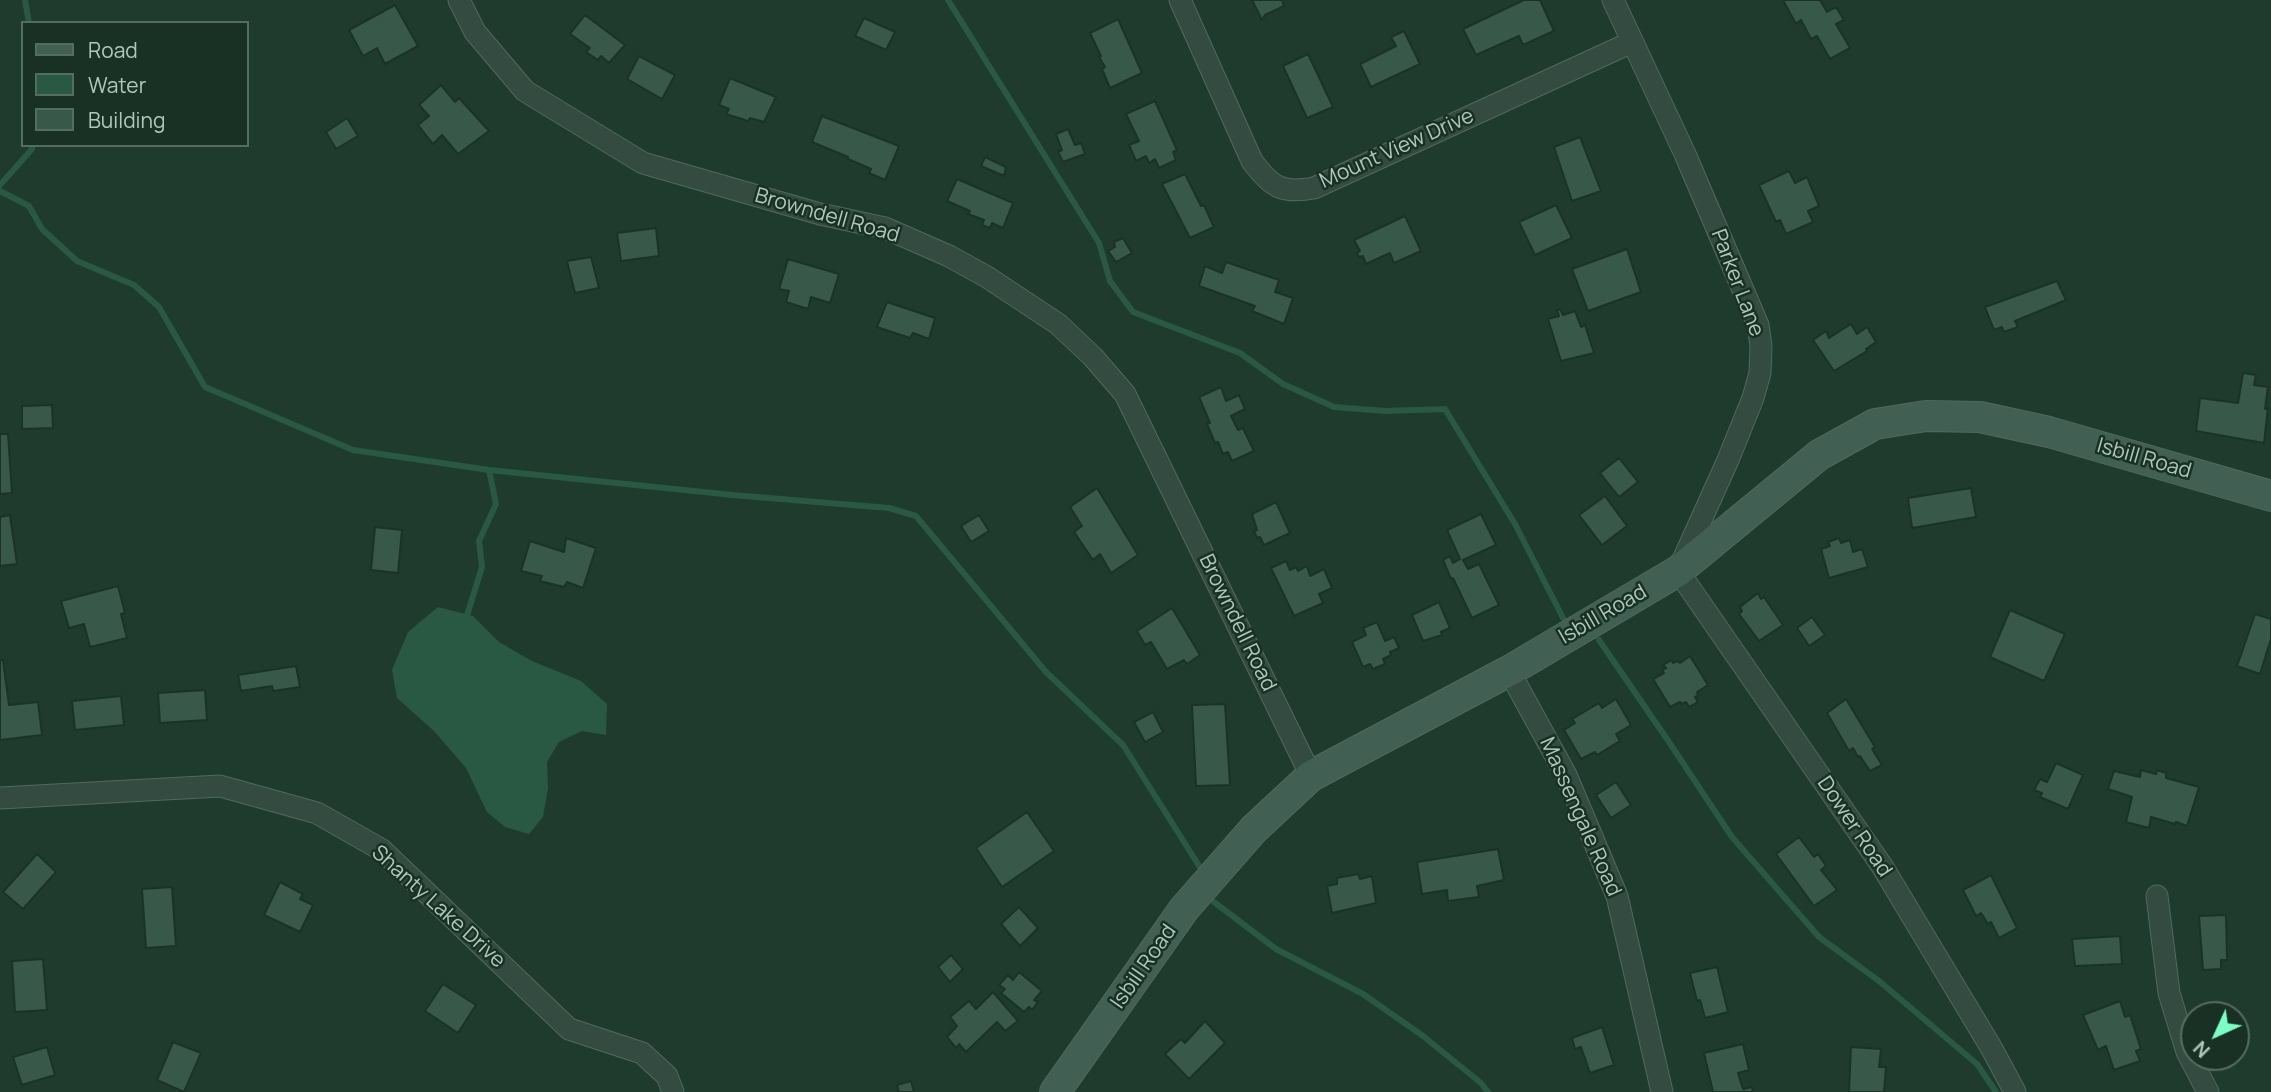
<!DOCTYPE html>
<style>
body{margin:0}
#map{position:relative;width:2271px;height:1092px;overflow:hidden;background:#1f3b2e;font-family:Manrope,sans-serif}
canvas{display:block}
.legend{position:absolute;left:21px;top:21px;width:228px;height:126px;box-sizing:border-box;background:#193025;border:2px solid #556d61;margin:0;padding:9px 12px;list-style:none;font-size:21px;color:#aec8bc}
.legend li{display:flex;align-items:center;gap:14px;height:35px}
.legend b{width:35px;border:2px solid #556d61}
.north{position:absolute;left:2180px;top:1001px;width:70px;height:70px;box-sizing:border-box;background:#193025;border:2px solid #556d61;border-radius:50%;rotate:225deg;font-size:19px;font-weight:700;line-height:28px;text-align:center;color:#aec8bc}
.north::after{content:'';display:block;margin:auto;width:24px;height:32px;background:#7cffc4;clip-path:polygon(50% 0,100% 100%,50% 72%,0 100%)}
</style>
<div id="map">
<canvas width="2271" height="1092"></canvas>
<ul class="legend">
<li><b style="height:9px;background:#415f52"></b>Road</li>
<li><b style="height:19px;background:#295942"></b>Water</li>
<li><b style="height:19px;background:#385949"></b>Building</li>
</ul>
<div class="north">N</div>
</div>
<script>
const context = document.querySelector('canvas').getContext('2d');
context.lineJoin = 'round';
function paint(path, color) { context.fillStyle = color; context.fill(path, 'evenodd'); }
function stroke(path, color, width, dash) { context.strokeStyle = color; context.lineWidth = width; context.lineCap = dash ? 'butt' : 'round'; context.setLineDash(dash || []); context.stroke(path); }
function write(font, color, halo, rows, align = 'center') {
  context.font = font + ' Manrope,sans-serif'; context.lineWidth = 5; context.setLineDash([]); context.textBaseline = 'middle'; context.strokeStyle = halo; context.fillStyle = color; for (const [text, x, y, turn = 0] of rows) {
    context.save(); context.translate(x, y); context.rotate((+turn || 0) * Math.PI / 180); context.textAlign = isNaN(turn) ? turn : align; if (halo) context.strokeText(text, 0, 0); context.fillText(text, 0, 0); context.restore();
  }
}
const water = new Path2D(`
 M438,607l35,9 26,26 33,19 49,20 26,23 -1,31 -24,-4 -23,11 -12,20 1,26 -5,29 -14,17 -24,-7 -18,-15 -21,-44 -32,-37 -37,-33 -5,-28 16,-38z`);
const stream = new Path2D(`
 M25,0l4,23
 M948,0l151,243 11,38 23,31 107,41 43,31 51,23 52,4 59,-2 70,115 48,94
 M0,185l32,-36v-4
 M0,191l29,15 13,23 35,32 57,24 25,22 46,80 148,63 136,20 244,25 156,13 27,8 130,156 77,73 78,124
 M465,622l17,-55 -3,-26 17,-37 -7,-34
 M1599,640l70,102 63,95 87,100 60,44 98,83 19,28
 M1214,902l62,47 87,45 60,42 58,47 7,9`);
const building = new Path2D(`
 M1252,0h30l2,6 -19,9 -3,5z
 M1524,0h16l14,31 -31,14 -4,-9 -43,19 -13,-26z
 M1783,0h37l7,12 9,-5 8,13 -8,4 14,24 -20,11 -13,-23 -6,3 -10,-19 -5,4z
 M395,5l23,41 -33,18 -8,-16 -14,8 -14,-26z
 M585,15l40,30 -16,18 -8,-7 -3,4 -12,-8 4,-4 -20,-14z
 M864,18l31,14 -9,18 -31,-14z
 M1118,19l24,54 -32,15 -8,-19 3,-2 -6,-10 2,-1 -11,-23z
 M1404,31l16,33 -49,23 -11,-23 36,-18 -5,-9z
 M1308,54l25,53 -26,11 -24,-52z
 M639,56l36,19 -13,24 -35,-20z
 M730,78l46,19 -12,25 -14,-4 -2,3 -22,-7 3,-5 -10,-4z
 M441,85l14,17 4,-4 30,33 -31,23 -16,-19 -9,9 -15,-19 11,-9 -10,-11z
 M1155,101l22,49 -4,2 3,8 -17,8 -4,-9 -6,4 -3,-7 -10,5 -7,-16 10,-4 -13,-27z
 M822,116l77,30 -14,34 -16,-7 2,-4 -23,-10v-2l-36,-15z
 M347,118l11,18 -22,13 -10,-17z
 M1068,129l7,16 6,-2 4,11 -22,8 -5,-10 4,-2 -6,-16z
 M1580,137l21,54 -29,10 -18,-54z
 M985,157l21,10 -2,9 -23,-10z
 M1789,171l6,12 12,-6 12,29 -11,5 5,11 -27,12 -6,-14 -4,2 -17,-37z
 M1185,174l16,32 3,-1 10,22 -24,11 -28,-54z
 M957,179l56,24 -10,25 -11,-5 -2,5 -8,-3 2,-5 -16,-6 2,-3 -23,-10z
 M1556,205l16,33 -37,17 -16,-33z
 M1405,216l16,35 -27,12 -4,-10 -24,11 -3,-8 -4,1 -2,-4 3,-2 -6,-11z
 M656,228l3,28 -38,5 -4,-28z
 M1123,238l9,15 -16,9 -8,-11 7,-4 -1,-5z
 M1627,249l14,43 -53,19 -16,-42z
 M591,257l8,31 -24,5 -8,-32z
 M788,259l51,15 -9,29 -19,-6 -3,12 -22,-7 3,-11 -10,-2z
 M1226,262l53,18 -4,12 18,6 -9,26 -32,-13 3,-5 -56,-20 6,-20 17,7z
 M2057,281l9,19 -51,21 3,6 -14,5 -2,-5 -8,3 -9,-23z
 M887,302l48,16 -6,21 -16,-6 -3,5 -33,-11z
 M1560,309l3,6 12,-4 6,16 4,-2 9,28 -33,8 -13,-42 11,-3 -2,-6z
 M1851,324l6,10 10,-7 9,15 -10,7 1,2 -33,20 -21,-31 13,-9 3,7z
 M2243,373l13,2 -2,10 14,2 -3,22 3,-1 -4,35 -68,-12 4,-33 38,5z
 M1221,387l5,14 13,-6 6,14 -14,7 7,14 5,-2 11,23 -22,10 -4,-9 -5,2 -5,-12 -3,1 -8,-19 3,-1 -11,-26z
 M52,405l1,23 -31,1v-23z
 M0,434h8l4,59 -12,1z
 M1619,458l19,24 -19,15 -19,-24z
 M1097,488l41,67 -27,18 -11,-19 -7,6 -19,-28 8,-6 -12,-19z
 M1971,488l5,29 -64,11 -4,-30z
 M1605,496l22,30 -25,19 -23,-30z
 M1276,502l14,31 -26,12 -4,-8 -3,1 -3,-7 3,-1 -5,-16z
 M1481,514l15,31 -33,15 5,9 11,-5 20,41 -27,13 -19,-40 -2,1 -8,-19 7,-4 3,7 7,-4 -13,-29z
 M10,515l7,49 -17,2v-49z
 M979,515l10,16 -18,11 -10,-16z
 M375,527l27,3 -4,43 -27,-3z
 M566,538l30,10 -13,40 -16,-6 -3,5 -24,-6 2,-5 -21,-5 9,-30 34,11z
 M1839,538l2,5 9,-3 3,12 9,-3 6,18 -39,11 -8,-29 9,-3 -2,-4z
 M1286,561l4,9 6,-3 2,4 9,-5 3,10 14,-7 8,19 -13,6 4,9 -29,13 -23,-48z
 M118,586l7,27 -4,1 6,24 -37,9 -6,-23 -15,4 -8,-27z
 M1758,593l3,6 3,-2 19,28 -24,16 -20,-27 3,-3 -2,-4z
 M1439,602l11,26 -9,4 1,3 -19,6 -11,-26z
 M1172,608l28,47 -13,9 -3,-4 -17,9 -16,-27 -6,3 -8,-14z
 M2010,610l55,24 -21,47 -54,-24z
 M2255,614l16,5v20l-11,35 -23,-8z
 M1812,617l13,18 -16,11 -12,-18z
 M1377,622l8,19 9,-4 5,11 -9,4 1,3 -8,4 2,5 -12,5 -3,-5 -7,3 -11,-25 14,-7 -3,-7z
 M1690,656l18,29 -11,7 1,3 -3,2 3,5 -9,5 -3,-5 -4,2 -2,-2 -10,5 -17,-28 11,-6 -2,-3 4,-2 -3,-3 9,-5 1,3 4,-2 3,2z
 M0,660h3l6,45 29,-3 4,33 -42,5z
 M296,666l4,21 -27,4 -1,-5 -31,5 -3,-16z
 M205,690l2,30 -47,3 -2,-30z
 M121,696l3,29 -49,5 -3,-29z
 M1616,699l15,26 -15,9 4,7 -23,14 -2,-3 -14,7 -17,-29 11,-7 -3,-4 27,-16 3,5z
 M1846,699l29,48 -3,2 10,16 -12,6 -10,-15 -2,1 -5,-9 -4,3 -22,-38z
 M1225,704l5,81 -34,1 -4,-81z
 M1153,712l10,20 -18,10 -11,-20z
 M2056,763l27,12 -15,34 -28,-12 2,-4 -8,-3 6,-11 7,3z
 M2141,770l15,4 1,-4 9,3v5l33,9 -12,39 -11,-4 -1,2 -24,-7 -2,11 -23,-6 6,-25 -24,-8 6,-18 26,6z
 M1616,782l15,23 -20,13 -15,-23z
 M1027,812l27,39 -52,36 -26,-39z
 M1799,837l15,20 4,-3 8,12 -5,4 16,20 -23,16 -38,-52z
 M1498,849l6,31 -27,6 2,11 -31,4 -1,-11 -25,4 -5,-32z
 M37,854l19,18 -33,37 -20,-17z
 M1358,874l2,5 12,-3 4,27 -44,10 -5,-27 10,-2v-6z
 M1991,875l26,53 -18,10 -8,-16 -3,2 -7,-11 -5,3 -13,-26z
 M280,882l23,12 -3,5 13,6 -13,27 -36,-17z
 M172,887l4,59 -30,2 -4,-59z
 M1019,907l19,21 -18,18 -19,-22z
 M2226,915l1,45h-6v9l-18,1 -4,-54z
 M2120,936l2,28 -47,2 -3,-27z
 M951,955l12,14 -13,13 -12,-15z
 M43,959l4,51 -32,2 -3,-51z
 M1717,967l11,45 -23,6 -5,-18 -3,1 -7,-28z
 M1019,972l23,19 -8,9 4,2 -6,8 -3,-3 -5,5 -23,-19 4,-4 -6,-4 9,-10 5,5z
 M443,984l33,21 -18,28 -33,-22z
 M993,992l25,29 -13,10 -8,-9 -31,30 -7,-8 -3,4 -9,-11 10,-11 -7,-9 19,-16 7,8z
 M2120,1001l5,16 5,-2 11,34 -5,2 4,10 -26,9 -8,-24 -8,4 -15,-35z
 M1205,1021l20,22 -36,36 -24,-25 16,-15 4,4z
 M1602,1027l12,38 -24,8 -9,-26 -6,2 -3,-11z
 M173,1042l28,11 -17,39 -27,-12z
 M1743,1044l6,26 -11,3 5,16 9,-2 1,5h-40l-9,-39z
 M47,1047l8,28 -33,10 -9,-28z
 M1851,1047l30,2 -2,18h7l-2,25h-35z
 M911,1081l3,11h-15l-2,-7z`);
const street = new Path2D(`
 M459,0l16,32 50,59 118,72 177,51 65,14 64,28 38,21 71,47 35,33 32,37 186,382
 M1180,0l72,161c19,26 30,33 62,27l318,-146
 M1613,0l72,154 73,171 3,21 -1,27 -7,25 -25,62 -50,111 204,295 110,183 23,43
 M1509,671l57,104 51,121 45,196
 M0,798l220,-12 97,27 65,37 187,179 73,24 25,23 6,16
 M2157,896l12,97 18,59 21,40`);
const secondary = new Path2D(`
 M1055,1092l129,-183 70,-80 57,-53 198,-105 169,-100 141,-116 56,-31 51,-8 54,1 69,15 222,64`);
const streetNames = [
 ["Mount View Drive",1397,149,-24],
 ["Browndell Road",827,216,16],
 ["Parker Lane",1737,283,69],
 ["Isbill Road",2144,459,16],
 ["Isbill Road",1603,615,-30],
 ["Browndell Road",1237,623,64],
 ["Massengale Road",1580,817,66],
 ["Dower Road",1854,827,56],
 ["Shanty Lake Drive",438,907,42],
 ["Isbill Road",1144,967,-55]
];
paint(water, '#295942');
stroke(stream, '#295942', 6);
paint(building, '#385949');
stroke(building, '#1b3227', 2);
stroke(street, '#51695e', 23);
stroke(secondary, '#51695e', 32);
stroke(street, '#334b40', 21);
stroke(secondary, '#415f52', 30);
write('21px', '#aec8bc', '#193025', streetNames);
</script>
